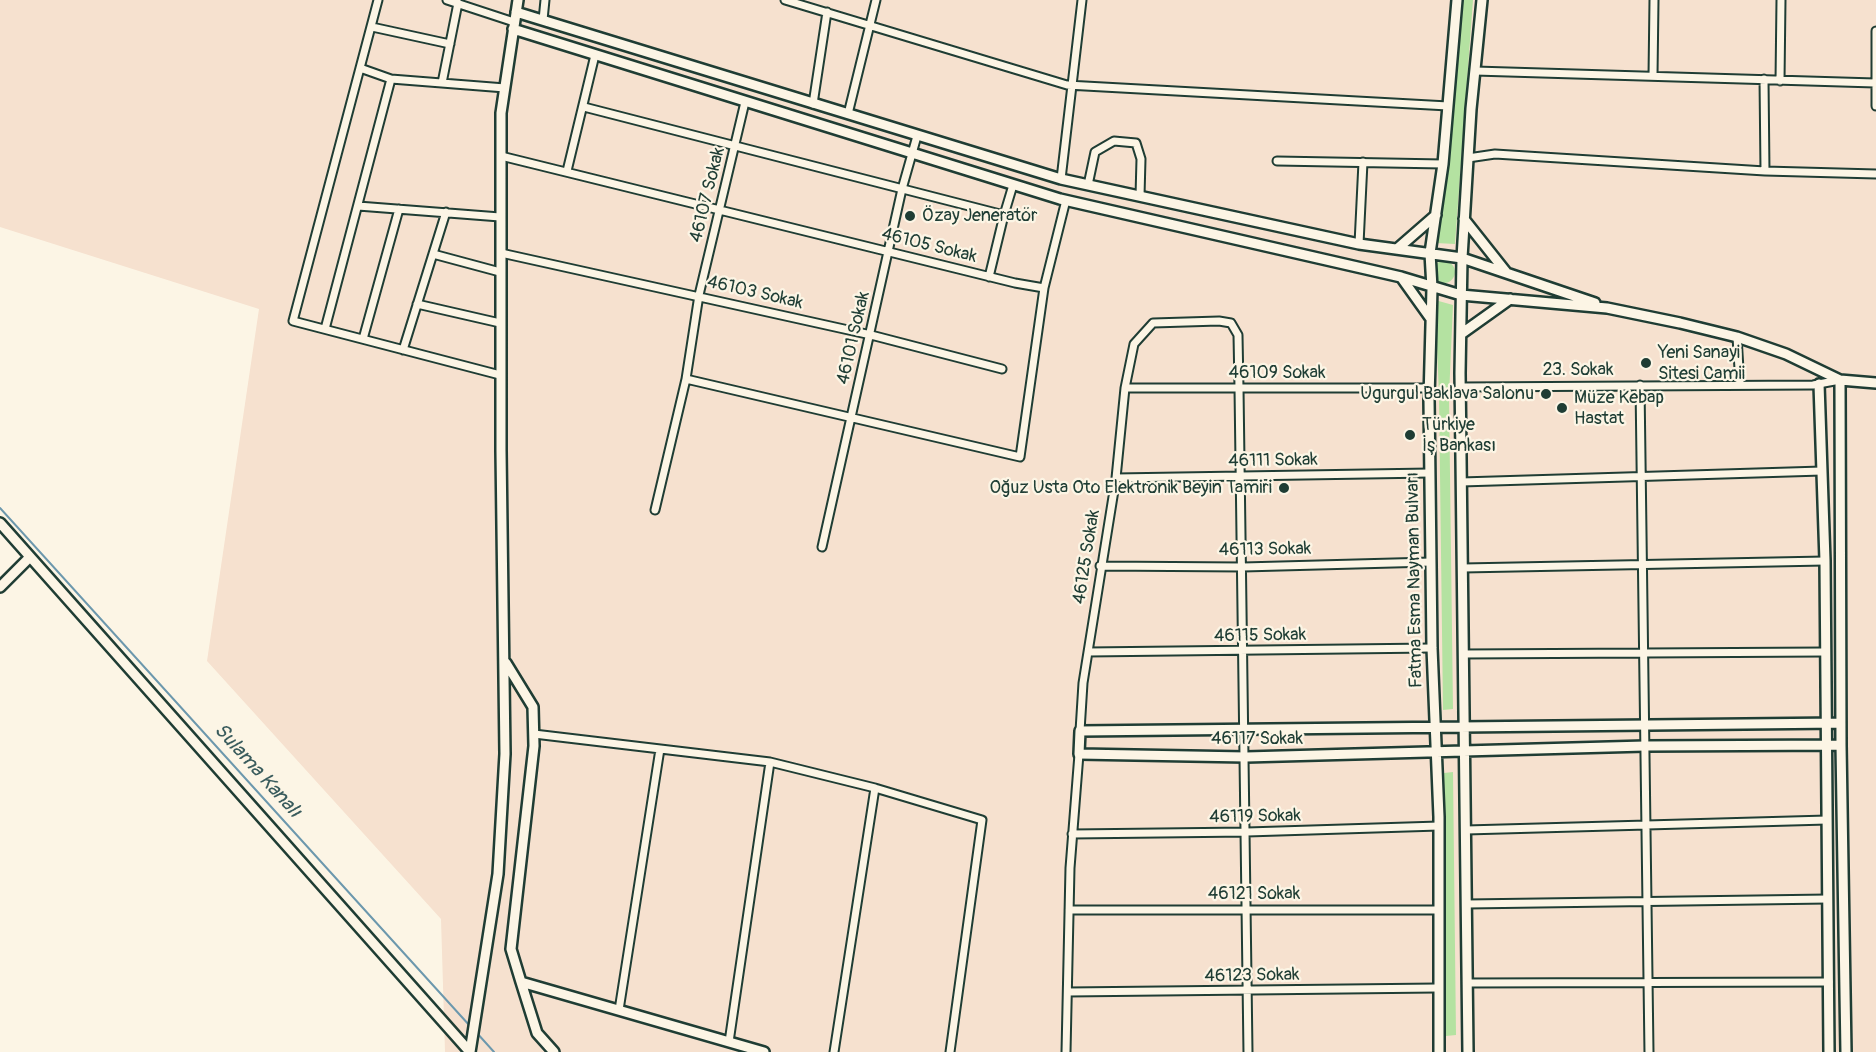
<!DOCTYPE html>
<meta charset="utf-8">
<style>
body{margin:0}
canvas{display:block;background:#fcf5e5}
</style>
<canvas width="1876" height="1052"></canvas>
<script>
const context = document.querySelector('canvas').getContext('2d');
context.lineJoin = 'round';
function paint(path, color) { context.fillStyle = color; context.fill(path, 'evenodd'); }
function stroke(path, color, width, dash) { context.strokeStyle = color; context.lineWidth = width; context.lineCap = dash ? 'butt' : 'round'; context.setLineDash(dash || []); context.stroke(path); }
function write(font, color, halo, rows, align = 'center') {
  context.font = font + ' Pangolin,sans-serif'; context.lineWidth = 4.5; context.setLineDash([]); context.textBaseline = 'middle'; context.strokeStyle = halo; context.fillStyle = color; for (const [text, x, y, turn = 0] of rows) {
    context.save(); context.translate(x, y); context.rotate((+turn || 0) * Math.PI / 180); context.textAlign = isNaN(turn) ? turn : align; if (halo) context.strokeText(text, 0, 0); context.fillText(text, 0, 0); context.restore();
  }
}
const built = new Path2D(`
 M0,0h1876v1052h-1431l-4,-133 -234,-258 52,-352 -259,-82z`);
const green = new Path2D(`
 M1463,0h10l-18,244 -19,-1z
 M1433 272a11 11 0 1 1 22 0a11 11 0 1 1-22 0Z
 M1435,300l18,5 -4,91 4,313 -10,1 -4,-315z
 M1453,772l3,263 -10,1 -2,-263z`);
const stream = new Path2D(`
 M0,508l470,518
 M476,1032l18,20`);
const street = new Path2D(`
 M378,0l-85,321 207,54
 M447,0l67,22
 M785,0l282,85 381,21
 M543,20l2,-20
 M372,27l78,17
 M1876,31v75
 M360,68l31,11
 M1475,71l400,12
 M1653,76l1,-76
 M1764,79l1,92
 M1780,81l1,-81
 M442,83l16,-80
 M813,104l14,-92
 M584,107l420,108 9,-30
 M848,114l28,-114
 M501,156l514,127 29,5 22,-88
 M1468,158l27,-4 270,17 111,3
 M1277,161l166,3
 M567,171l28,-116
 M1061,179l21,-179
 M1088,185l7,-33 19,-11 22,2 5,16 -1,37
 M358,206l142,11
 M1359,244l4,-82
 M501,253l370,82 131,34
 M433,254l67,18
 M989,277l15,-62
 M417,304l83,19
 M325,329l66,-250 114,9
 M1737,337l3,48
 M363,339l36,-130
 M403,350l43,-138
 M686,379l334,78 24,-169
 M1640,385l9,667
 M1460,387l353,-2 27,-5
 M1125,388h304
 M1116,478l314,-5
 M1461,482l361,-11
 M655,510l31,-131 13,-84 46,-193
 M822,547l80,-358 15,-53
 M1100,566l143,1 188,-5
 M1463,568l362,-7
 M1088,652l344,-4
 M1463,654l362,-2
 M1080,731l3,-48 33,-205 9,-90 9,-44 19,-21 66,-2 12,2 7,12 1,53 9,664
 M534,734l236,28
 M875,788l107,32 -32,232
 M1466,830l361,-10
 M1072,834l175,-2 192,-6
 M1467,904l361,-5
 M1069,910h369
 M1467,983l362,-1
 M1068,992l369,-4
 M619,1010l41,-261
 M729,1042l41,-280 105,26 -41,264
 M1066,1052l4,-184 9,-114`);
const secondary = new Path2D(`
 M516,12l545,167 298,65 103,14 133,45
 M513,29l547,170 341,78 60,18 146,13 73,15 57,14 49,17 54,26 36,3
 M1464,219l42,53
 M1397,249l39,-34
 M1401,277l30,42
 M1461,334l49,-35
 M1840,380l1,365 5,307
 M1819,384l6,177 4,491
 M0,523l470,529
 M0,587l30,-30
 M506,663l27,44 1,39 -23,203 10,33 243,70
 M1840,723l-760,8 -1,23 167,3 399,-11 196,-1
 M521,982l16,51 17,19
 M470,1052l28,-178 7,-120 -4,-303v-338l17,-113
 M1439,1052v-235l-7,-169 -3,-249 3,-111 -2,-35 13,-89 14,-164
 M1468,1052l-8,-679 2,-115 9,-149 11,-109`);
const markers = [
 [910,216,6,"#1f3d34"],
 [1646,363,6,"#1f3d34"],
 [1546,394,6,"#1f3d34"],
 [1562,408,6,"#1f3d34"],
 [1410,435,6,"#1f3d34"],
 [1284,488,6,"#1f3d34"]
];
const streetNames = [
 ["46107 Sokak",708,195,-76],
 ["46105 Sokak",929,246,14],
 ["46103 Sokak",755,293,13],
 ["46101 Sokak",854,338,-77],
 ["23. Sokak",1578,370],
 ["46109 Sokak",1277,373],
 ["46111 Sokak",1273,461,-1],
 ["46113 Sokak",1265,550,-1],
 ["46125 Sokak",1087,557,-81],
 ["Fatma Esma Nayman Bulvarı",1415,580,-91],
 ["46115 Sokak",1260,636,-1],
 ["46117 Sokak",1257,739],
 ["46119 Sokak",1255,817,-1],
 ["46121 Sokak",1254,894],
 ["46123 Sokak",1252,976,-1]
];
const poiNames = [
 ["Özay Jeneratör",922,216],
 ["Yeni Sanayi",1658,353],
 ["Sitesi Camii",1658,374],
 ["Ugurgul Baklava Salonu",1534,394,"right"],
 ["Müze Kebap",1574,398],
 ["Hastat",1574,419],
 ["Türkiye",1422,425],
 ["İş Bankası",1422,446],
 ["Oğuz Usta Oto Elektronik Beyin Tamiri",1272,488,"right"]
];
const waterNames = [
 ["Sulama Kanalı",257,771,48]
];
paint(built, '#f6e1cf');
paint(green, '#b4e2a1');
stroke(stream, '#6c98ad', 2);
stroke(street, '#1f3d34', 11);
stroke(secondary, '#1f3d34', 14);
stroke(street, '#fcf5e5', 7);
stroke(secondary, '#fcf5e5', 9);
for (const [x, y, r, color] of markers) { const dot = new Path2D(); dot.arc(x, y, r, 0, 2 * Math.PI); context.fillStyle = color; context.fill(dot); stroke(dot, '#fcf5e5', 2); }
write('18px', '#1f3d34', '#fcf5e5', streetNames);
write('18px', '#1f3d34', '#fcf5e5', poiNames, 'left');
write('italic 20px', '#395b5c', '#fcf5e5', waterNames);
</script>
